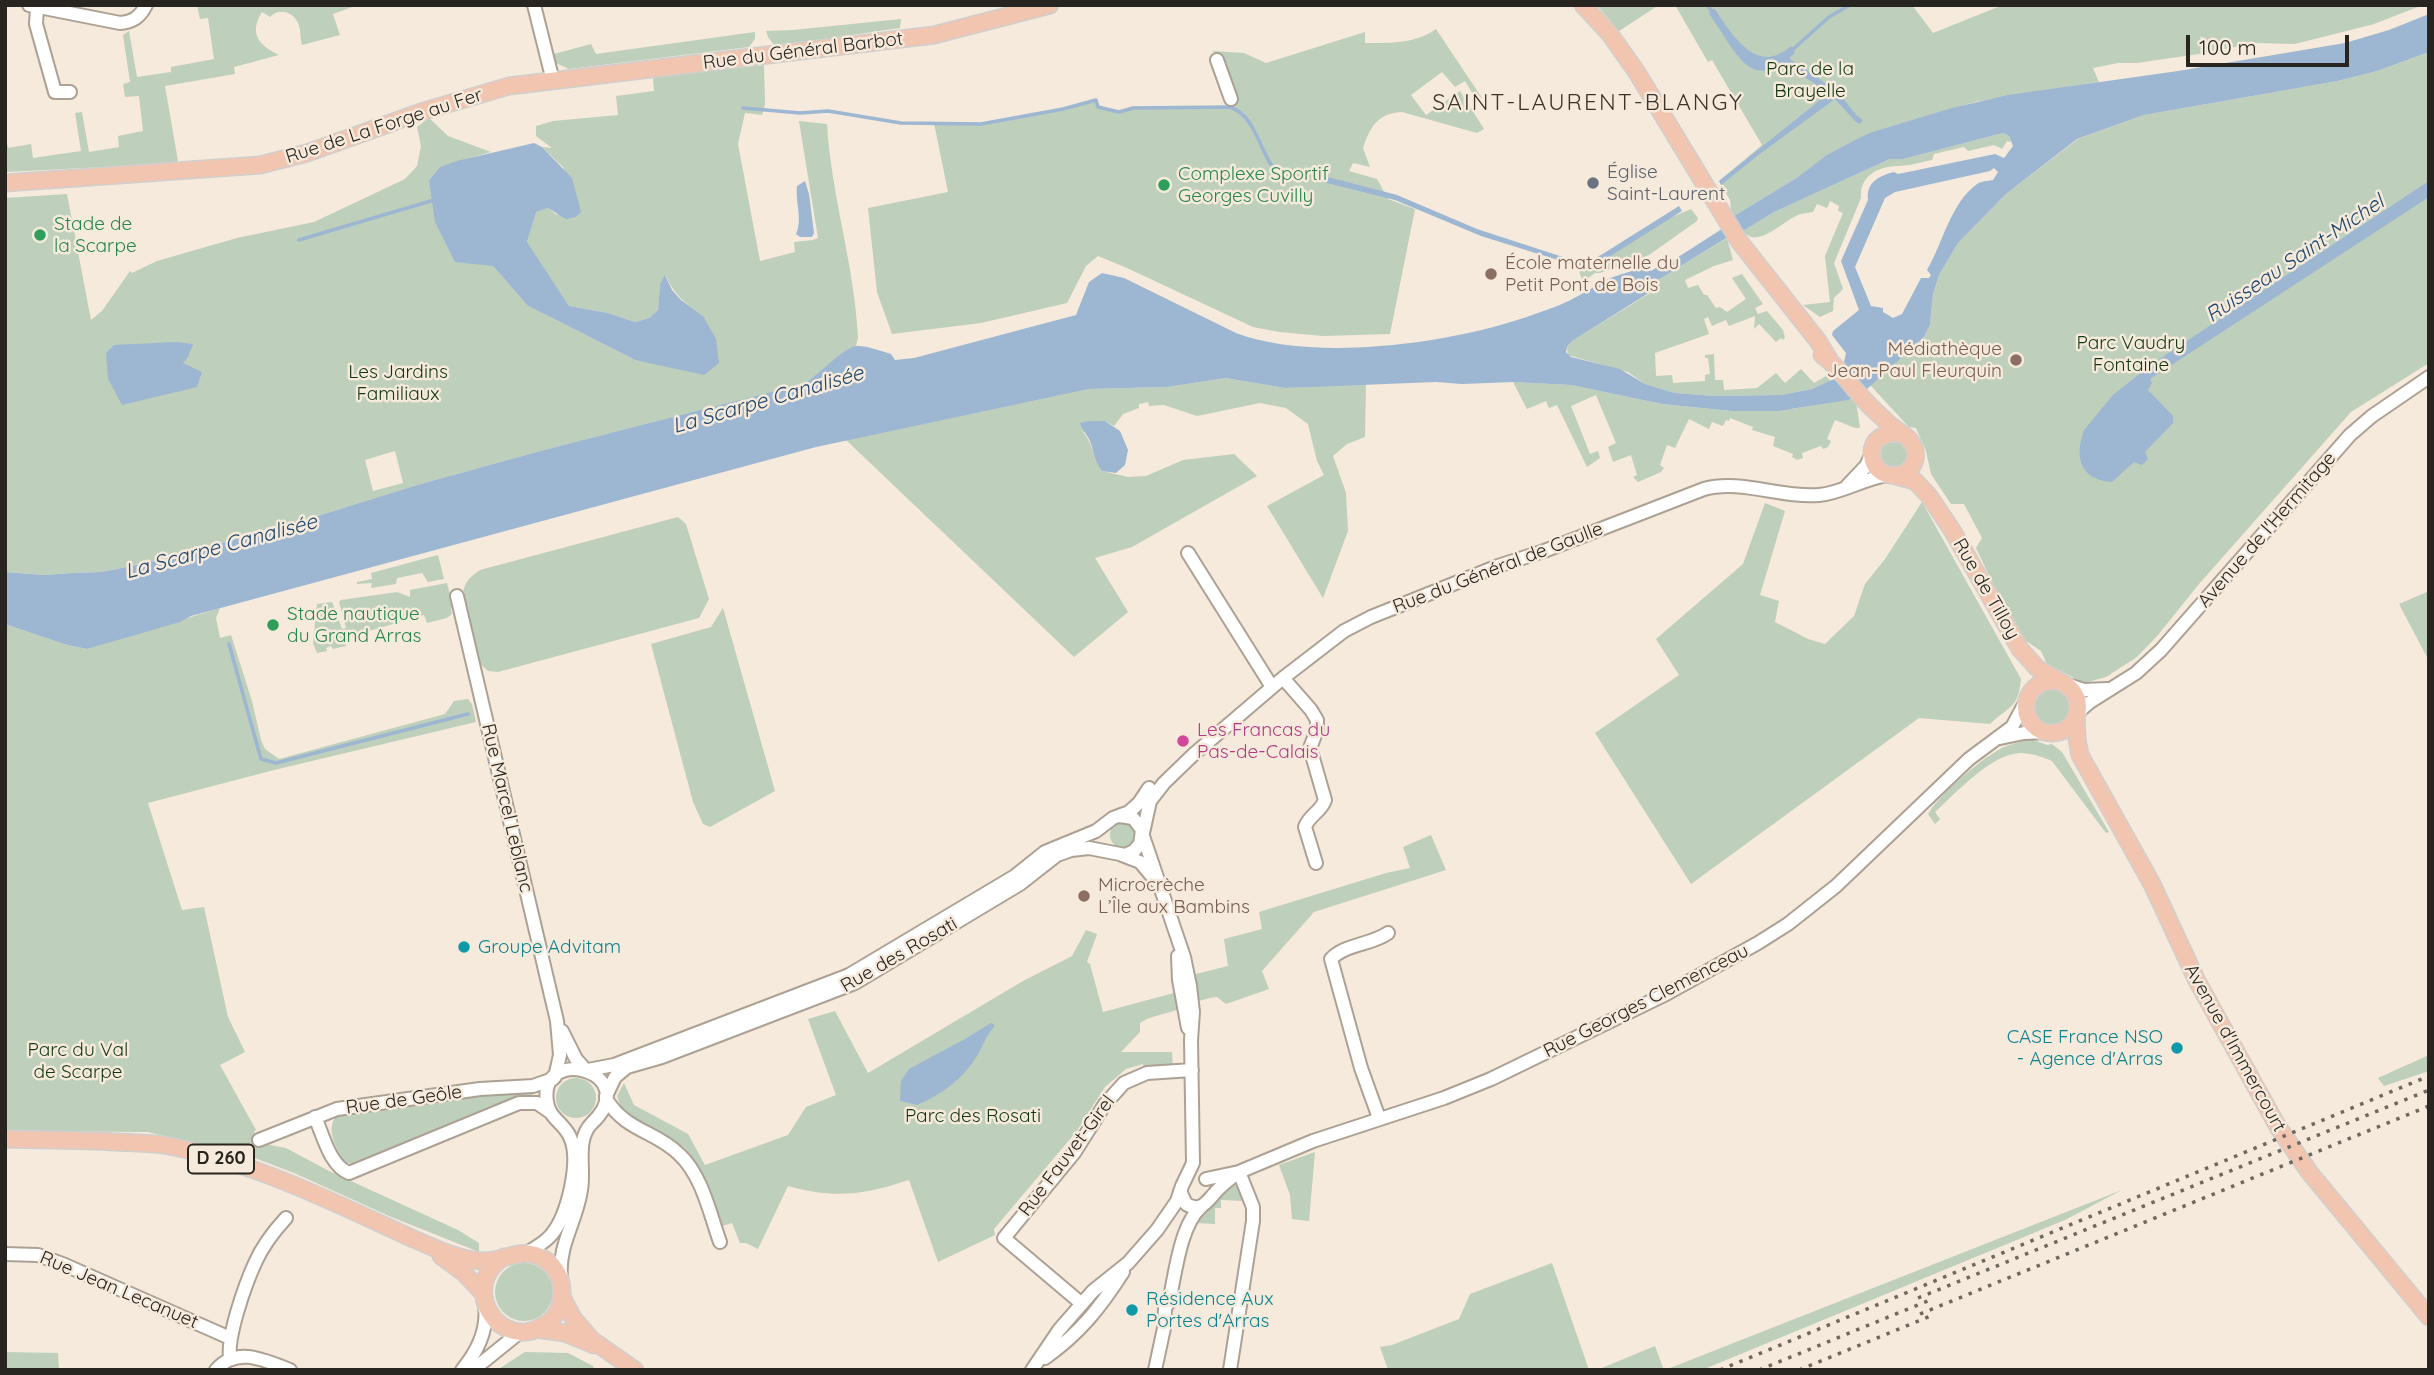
<!DOCTYPE html>
<meta charset="utf-8">
<style>
body{margin:0}
#map{position:relative;width:2434px;height:1375px;overflow:hidden;background:#f5eadb;font-family:Quicksand,sans-serif}
canvas{display:block}
.frame{position:absolute;inset:0;border:7px solid #28241f;pointer-events:none}
.scale{position:absolute;left:2186px;top:35px;width:163px;height:32px;box-sizing:border-box;border:4px solid #28241f;border-top:0;padding-left:9px;font-size:21px;line-height:24px;white-space:nowrap;color:#28241f;-webkit-text-stroke:5px #f5eadb;paint-order:stroke}
</style>
<div id="map">
<canvas width="2434" height="1375"></canvas>
<div class="frame"></div>
<div class="scale">100 m</div>
</div>
<script>
const context = document.querySelector('canvas').getContext('2d');
context.lineJoin = 'round';
function paint(path, color) { context.fillStyle = color; context.fill(path, 'evenodd'); }
function stroke(path, color, width, dash) { context.strokeStyle = color; context.lineWidth = width; context.lineCap = dash ? 'butt' : 'round'; context.setLineDash(dash || []); context.stroke(path); }
function write(font, color, halo, rows, align = 'center') {
  context.font = font + ' Quicksand,sans-serif'; context.lineWidth = 5; context.setLineDash([]); context.textBaseline = 'middle'; context.strokeStyle = halo; context.fillStyle = color; for (const [text, x, y, turn = 0] of rows) {
    context.save(); context.translate(x, y); context.rotate((+turn || 0) * Math.PI / 180); context.textAlign = isNaN(turn) ? turn : align; if (halo) context.strokeText(text, 0, 0); context.fillText(text, 0, 0); context.restore();
  }
}
const green = new Path2D(`
 M197,5h161l-25,9 7,21 -38,10c-2,-7 -1,-16 -4,-22 -5,-12 -20,-15 -28,-6l-8,-5c-14,22 -2,34 17,43l-45,12 1,7 -70,12 13,75 -13,3 -160,8v-40l3,16 23,-4 2,14 48,-7 -6,-38 7,-1 7,40 30,-5 -1,-11 25,-5 -4,-35 -14,1 -2,-13 7,-2 -7,-47 6,-4 8,46 34,-5v-5l43,-8 -6,-41 -8,1z
 M1597,5h62l-40,26z
 M1675,5h237l21,28 70,-28h420l-49,19 -79,20 -40,-1 -50,10 -68,10h-19l-25,5 6,14 -124,20 -103,30 -138,84 -3,-6 -1,-10 -11,-19 43,-36 -50,-85 -4,2z
 M901,19l-1,9 -125,18 -7,-9 -2,-6 27,-1z
 M1436,29l46,69 -5,3 -12,-20 -10,6 -13,-15 -31,23 15,20 34,-24 24,38 -7,4 -75,-21c-24,1 -32,15 -39,36l7,19 -17,-4 -4,8 28,8 11,20 27,10 -25,125 -67,2 -44,-4 -26,-5 -126,-59 -29,-12 -12,10 -19,37 -86,20 -89,11 -15,-42 -9,-84 80,-16 -14,-69 47,1 82,-15 33,-9 2,7 21,5 14,-4 100,-1 -20,-56 31,2 22,10 99,-31v11c25,0 50,1 71,-14z
 M755,32v7l-6,8 -180,22 -13,-6 -2,-9 37,-10 5,10z
 M2429,52v311l-78,49 -152,172 -41,51 -21,22 -31,20 -22,6 -37,-19 -6,-13 -15,-10 -23,-36 -27,-57 6,-10 -18,-34h-13l-20,-30 -5,-23 -10,-23 -7,-1 -39,-42 54,-48 6,-12 3,-31 6,-19 19,-32 48,-49 72,-55 66,-24 194,-34 39,-10z
 M764,65l1,39 -3,11 -17,-2 -7,31 22,117 35,-9 -1,-10 19,-2 5,-2 -19,-117 28,3c4,71 28,143 31,214l-2,8c-16,7 -27,19 -40,31 -11,11 -34,13 -49,17l-223,56 -127,35 -125,39 -145,39 -46,9 -29,1 -28,2 -39,-3v-374l62,-4 24,126 11,-9 28,-40 2,2 25,-12 80,-23 77,-16 91,-43 12,-13 4,-20 -4,-19 12,-9 19,18 43,16 -51,15 -11,13 64,86 35,40 107,54 26,4 42,-48c-17,-12 -29,-21 -37,-40l-6,8 -2,26 -9,8 -14,4 -27,-9 -39,-7 -42,-63 8,-31 13,-4 9,7 7,-47 -22,-21 10,1 -16,-12v-10l17,-5 65,-6 -2,-19 38,-5 -1,-14zM395,451l8,32 -30,8 -8,-31z
 M2003,133l6,3 2,6 -4,-1 -5,8 -8,-4 -26,6 -4,-4 -30,7 -2,6c-11,2 -23,6 -34,6 -18,0 -39,9 -37,32l-27,65 9,26 -9,9 -1,13 -13,6 -17,-12 27,-3 -5,-46 18,-43 -5,-2 1,-5 -9,-5 -3,7 -10,-4 -4,8c-6,1 -11,1 -17,4 -15,7 -39,33 -53,15l31,-19 116,-53h13z
 M1691,209l7,9 -1,3 -48,34 -49,18h-5l-12,9 -6,-16 14,-1 10,-3 64,-42z
 M1727,238l6,22 -19,6 -29,14 3,8 10,-3 6,10h3l9,13 4,-1 7,5 19,-13 -14,-21 10,-4 21,30 -8,4 3,6 9,-3 16,19 2,8 -2,2 -2,-2 -5,4 -17,-18 -5,5 1,-13 -26,10 -3,-6 -14,6 -4,-9 -4,2 5,15 -54,19 1,23 16,-1 1,8 32,-2v-6l5,-1 -2,-16h-3v-3l9,-1 1,26h8l1,10 33,-2 19,-15 9,10 16,-14 13,14 12,-7 5,5 -19,8 -31,6 -67,1 -39,-3 -30,-9 -17,-12 -60,-17 -1,-7 5,-7 88,-54 -2,-7z
 M1226,378l59,10 81,-5 -1,54 -18,7 -14,12 13,37 2,38 -25,67 -56,-92 57,-31 -7,-14 -9,-37 -22,-16 -26,-5 -63,13 -33,-11 -15,1 -1,-4 -9,2v4l-16,6 -9,12 -9,-5 -22,11c10,12 10,25 19,39l26,6 18,-1 37,-16 51,-6 23,22 -125,71 -37,11 33,54 -54,45 -228,-217 243,-51 78,-2z
 M1513,382l58,3 91,19 70,7 60,-2 61,-11 3,3 4,27h-5l-20,-8 -8,19 4,2 -3,6 -5,2 -2,-3 -19,7 1,5 -6,2 -5,-3 1,-3 -20,-8 2,-9 -23,-7 1,-3 -23,-9 -1,3 -3,-1 -3,6 -11,-4 -3,7 -20,-10 -14,29 -8,-3 -7,20 4,3 -3,4 -23,10 -5,-5 4,-2 -6,-20 -18,7 -5,-15 8,-4 -20,-48 -25,11 19,48 8,-3 2,7 -13,9 -30,-62 -8,3 -3,-7 -19,8z
 M1880 454a14 14 0 1 1 28 0a14 14 0 1 1-28 0Z
 M1922,502l99,177c-3,30 -11,26 -31,45l-71,-6 -228,166 -96,-151 84,-58 -23,-36 87,-75 22,-61 20,8 -25,84 19,6 -4,21 33,17 17,5 29,-28 11,-32 20,-25z
 M678,517l8,7 23,75 -10,19 -201,54 -10,-1 -8,-7 -17,-70c1,-12 7,-17 17,-24z
 M438,555l6,24 -16,3 -6,-9 -25,5 -1,6 -25,4 1,-5 -15,1v-2l15,-3 -1,-6z
 M447,583l6,23 -2,3 1,5 -5,4 -20,5 -3,-8 -79,23 1,8 -13,3 -2,-3 -5,2 1,3 -10,2 -4,-10 4,-39 15,-2 10,27 4,-1 -7,-26 2,-2 56,-8 13,5v-7z
 M2429,591v70l-30,-57z
 M220,608l-4,10 4,20 11,-3 21,66 9,39 4,9 14,10 166,-45 9,-13 14,-2 4,5 4,18 -202,48 -126,33 34,107 22,-3 24,110 17,35 -25,13 36,65 -2,1 5,12 27,5 43,23 129,59 21,13v9l-90,-36 -95,-43 -52,-20 -95,-21 -142,-1v-507l62,21 20,4z
 M723,608l52,183 -65,36 -7,-3 -10,-22 -42,-158 60,-17z
 M2032 707a19 19 0 1 1 38 0a19 19 0 1 1-38 0Z
 M2031,739l16,6 5,-1 10,8 47,80 -3,1 -54,-72c-9,-4 -21,-8 -32,-8 -29,1 -65,41 -85,59l5,7 -5,5 -7,-10c11,-19 56,-58 76,-67 8,-3 18,-6 27,-8z
 M1110 835a13 13 0 1 1 26 0a13 13 0 1 1-26 0Z
 M1431,835l15,35 -132,42 -52,59 7,18 -43,15 -9,-7c-23,3 -31,11 -50,16 -11,3 -18,4 -27,10v9l-19,20h51l1,15 -29,1 -1,-4 -17,5 -21,18 -29,45 -82,97 1,6 -57,27 -29,-82c-46,15 -74,19 -121,6l-30,63 -12,-6h-6l-8,-20 -13,4 -16,-48 -6,-14 -12,-17 -63,-38 -5,-14 7,-13 10,22 54,29 17,31 83,-30 18,-28 30,-12 -28,-76 27,-8 33,62 155,-92 49,-25 14,-26 11,4 -10,28 3,2 13,48 82,-22 11,-16 32,-8 -4,-27 38,-10 -3,-17 127,-39 24,-5 -7,-21z
 M2429,1055v16l-45,15 -6,-8z
 M556 1098a20 20 0 1 1 40 0a20 20 0 1 1-40 0Z
 M533,1088l-1,9 -32,11 -17,2 -128,55 -11,-3c-8,-16 -19,-31 -7,-48l13,-3z
 M1315,1152l-6,69 -17,-2 -2,-24 -11,-30z
 M1233,1184l8,5 4,12 -24,-1v8h-6v16l-19,-1 24,-29z
 M2122,1190l-57,30 -363,150h-37z
 M1552,1263l37,107h-201l-8,-23 12,-2 67,-26 11,-25z
 M495 1292a29 29 0 1 1 58 0a29 29 0 1 1-58 0Z
 M1655,1346l9,24h-67z
 M5,1352l53,1 1,17h-54z
 M525,1352l43,1 25,13 1,4h-97z`);
const water = new Path2D(`
 M1714,8c18,26 42,69 77,38l4,7 -6,5 49,34 19,24 6,4 -3,4 -4,-2 -21,-23 -74,54 -40,32 -2,-4 110,-88 -47,-31c-34,28 -51,-19 -69,-42l-4,-7z
 M2429,14v38l-52,19 -39,10 -194,34 -67,24 -71,55 -48,49 -19,32 -6,19 -3,31 -6,12 -57,52 -19,11 -70,11h-46l-70,-7 -91,-19 -58,-3 -51,2 -26,-2 -151,6 -59,-10 -59,9 -78,2 -273,58 -625,169 -11,6 -93,27 -20,-4 -62,-21v-52l39,3 28,-2 29,-1 46,-9 145,-39 125,-39 127,-35 259,-66c15,-7 40,-38 55,-38 10,0 23,5 33,8l4,6 19,-2 162,-43 13,-33 13,-9 22,5 112,55c79,30 221,10 299,-19 15,-5 31,-11 45,-19 11,-6 21,-13 33,-18 11,-4 24,-7 35,-11l3,5 8,-5 2,2 75,-48 -2,-4 64,-39 29,-22 32,-17 13,-6 80,-24 56,-13 170,-24 167,-28 44,-13zM2003,133l6,3 4,10 -9,12 -9,-4 -97,20 -4,-2c-15,4 -28,10 -26,28l-27,61 18,49 -26,21 -1,4 14,18 -2,9 -10,17 -22,10 -31,6 -67,1 -39,-3 -30,-9 -25,-15 -49,-12 -5,-5 1,-5 5,-6 88,-55 -2,-6 83,-51 2,2 31,-19 116,-53h13zM1994,168l4,4 -5,8c-5,1 -12,1 -16,4 -27,20 -34,59 -50,86l4,5 -2,3h-8l-19,36 -9,4 -10,-6v-4l-12,-2 -16,-39 30,-69 10,-6 95,-21z
 M534,143l8,4 30,31 9,34 -5,5 -10,2 -18,-11 -12,4 -9,30 42,64 39,7 27,9 14,-4 9,-8 2,-26 5,-9 7,15 9,10 22,16 13,23 3,24 -15,12 -69,-15 -75,-38 -32,-16 -35,-40 -38,-4 -20,-40 -6,-42 11,-13 17,-6z
 M1324,176l73,19 80,34 92,30c13,2 20,2 32,-4l78,-49 3,5 -81,51 -10,3 -14,1 -96,-30 -86,-36 -72,-18z
 M805,181l4,13 5,39 -2,4h-12l-4,-3c7,-15 -1,-32 1,-48z
 M2429,181v16l-279,182 2,4 -4,7 25,26v7l-28,29 3,7 -6,6 -8,-3 -22,20c-32,-2 -38,-25 -28,-52l29,-35 39,-31z
 M176,342l17,2 -5,13 -5,6 19,9 -5,15 -75,18 -14,-26 -2,-26 8,-8z
 M1089,421h16l15,10 8,19 -3,15 -9,8 -14,-2c-8,-12 -7,-15 -11,-27 -2,-8 -9,-13 -11,-21z
 M991,1023l3,1v3c-11,13 -9,16 -17,29 -14,23 -35,38 -60,49l-17,-4 1,-20 8,-12 56,-30z`);
const stream = new Path2D(`
 M1707,5l7,9
 M1791,51l38,-34 21,-12
 M743,108l57,5 28,-2 73,12 80,1 82,-15 33,-9 2,7 21,5 14,-4 97,-1c25,9 28,39 42,59l24,7
 M299,240l135,-40
 M229,644l32,115 15,4 192,-49`);
const minor = new Path2D(`
 M29,5l91,18c13,-1 20,-6 26,-18
 M534,5l19,76
 M37,7l-1,17 19,68h15
 M1217,60l14,39
 M1847,486l19,-20 6,-13
 M1188,553l84,134
 M457,596l100,425 3,34 -5,22
 M1283,678l28,32 6,10v10l-7,18 15,52c-4,12 -16,15 -20,27l11,36
 M2065,684l19,6 23,-1
 M2077,713l13,-11 46,-29 25,-23 189,-215 22,-19 57,-39
 M2000,738l24,-5 22,-1
 M1143,833l7,-32 14,-18 30,-29 89,-76 61,-47 27,-14 127,-51 46,-15 160,-62c37,-10 76,9 115,6 24,-2 45,-17 69,-20
 M1122,855l18,7 16,19
 M1178,956l1,24 9,48
 M562,1031l14,28 9,10
 M588,1070l26,-5 235,-90 166,-99 30,-24 51,-21 17,-13 16,-6 10,-9 10,-15
 M606,1096l9,-19 12,-10 35,-10 193,-74 165,-99 37,-29 14,-5 18,-2 36,7 9,-4 6,-7 2,-14 -9,-12 -14,-2
 M606,1099c21,33 48,31 73,55 23,21 31,60 41,88
 M315,1117c8,18 15,49 34,56l170,-70h18l13,9
 M1379,1118l-18,-50 -30,-109c14,-15 40,-14 57,-26
 M259,1140l78,-31 143,-20 53,-3 20,-7
 M1206,1179l33,-7 74,-31 131,-43 47,-19 175,-85 92,-51 30,-19 48,-38 133,-127 43,-32 13,-24
 M1180,1191l6,13c14,8 19,0 28,-10 6,-8 15,-14 22,-20
 M527,1253c9,-6 19,-11 25,-19 16,-20 29,-74 18,-97 -6,-14 -21,-19 -23,-35 -9,-59 98,-30 45,21 -17,17 -7,45 -11,67 -4,30 -23,55 -20,87
 M5,1254l33,1 27,10 165,73
 M1082,1304l-78,-66 70,-85 31,-49 19,-21 23,-10 45,-3
 M230,1358c-3,-22 15,-73 25,-95 7,-16 19,-32 31,-45
 M1045,1358c35,-25 55,-50 78,-86
 M216,1370c21,-24 48,-10 74,0
 M462,1370c15,-18 26,-40 23,-64
 M473,1370l47,-38
 M1032,1370l27,-40 34,-39 35,-28 29,-33 20,-29 5,-15 11,-23 -2,-123 2,-28 -3,-26 -6,-29 -41,-121
 M1155,1370l9,-42 1,-20 4,-6c6,-26 11,-77 32,-95
 M1230,1370l23,-149v-14l-14,-35`);
const major = new Path2D(`
 M1583,5l26,28 27,38 103,170 79,100 11,18
 M5,183l255,-18 47,-12 117,-42 85,-25 425,-51 116,-30
 M1822,355c15,10 25,26 37,39 8,10 18,19 27,27 9,10 27,15 29,30 5,29 -41,34 -43,4 -1,-17 15,-24 29,-21
 M1896,476l19,5 14,15 23,34 68,119 17,19 22,13
 M2026 707a26 26 0 1 1 52 0a26 26 0 1 1-52 0Z
 M2076,716l1,23 3,16 72,129 45,97 81,146 32,46 119,144
 M5,1139c37,1 75,1 112,3 15,1 32,1 47,3 86,16 165,55 243,91 23,10 50,24 76,25 22,1 39,-16 61,-2 12,7 19,21 18,36 0,12 -7,24 -18,30 -44,29 -87,-39 -40,-68
 M441,1256l22,16 20,21
 M562,1297l11,21 19,22 43,30
 M536,1329l29,4 29,12`);
const rail = new Path2D(`
 M1918,1298l511,-208
 M1920,1314l509,-208
 M1720,1370l709,-294
 M1759,1370l171,-70
 M1799,1370l134,-55`);
const markers = [
 [1593,183,7,"#6b7280"],
 [1164,185,7,"#2e9e5b"],
 [40,235,7,"#2e9e5b"],
 [1491,274,7,"#8d6e63"],
 [2016,360,7,"#8d6e63"],
 [273,625,7,"#2e9e5b"],
 [1183,741,7,"#d1479c"],
 [1084,896,7,"#8d6e63"],
 [464,947,7,"#0f9aa8"],
 [2177,1048,7,"#0f9aa8"],
 [1132,1310,7,"#0f9aa8"]
];
const shields = [
 [221,1159,66]
];
const shieldNames = [
 ["D 260",221,1159]
];
const streetNames = [
 ["Rue du Général Barbot",803,51,-7],
 ["Rue de La Forge au Fer",384,126,-18],
 ["Avenue de l'Hermitage",2267,530,-49],
 ["Rue du Général de Gaulle",1498,568,-21],
 ["Rue de Tilloy",1986,589,60],
 ["Rue Marcel Leblanc",507,808,77],
 ["Rue des Rosati",899,955,-30],
 ["Rue Georges Clemenceau",1646,1001,-27],
 ["Avenue d'Immercourt",2235,1048,61],
 ["Rue de Geôle",404,1100,-8],
 ["Rue Fauvet-Girel",1067,1156,-53],
 ["Rue Jean Lecanuet",119,1290,23]
];
const parkNames = [
 ["Parc de la",1810,69],
 ["Brayelle",1810,91],
 ["Parc Vaudry",2131,343],
 ["Fontaine",2131,365],
 ["Les Jardins",398,372],
 ["Familiaux",398,394],
 ["Parc du Val",78,1050],
 ["de Scarpe",78,1072],
 ["Parc des Rosati",973,1116]
];
const worshipNames = [
 ["Église",1607,172],
 ["Saint-Laurent",1607,194]
];
const leisureNames = [
 ["Complexe Sportif",1178,174],
 ["Georges Cuvilly",1178,196],
 ["Stade de",54,224],
 ["la Scarpe",54,246],
 ["Stade nautique",287,614],
 ["du Grand Arras",287,636]
];
const educationNames = [
 ["École maternelle du",1505,263],
 ["Petit Pont de Bois",1505,285],
 ["Médiathèque",2002,349,"right"],
 ["Jean-Paul Fleurquin",2002,371,"right"],
 ["Microcrèche",1098,885],
 ["L’Île aux Bambins",1098,907]
];
const hotelNames = [
 ["Les Francas du",1197,730],
 ["Pas-de-Calais",1197,752]
];
const cultureNames = [
 ["Groupe Advitam",478,947],
 ["CASE France NSO",2163,1037,"right"],
 ["- Agence d'Arras",2163,1059,"right"],
 ["Résidence Aux",1146,1299],
 ["Portes d'Arras",1146,1321]
];
const waterNames = [
 ["Ruisseau Saint-Michel",2295,259,-34],
 ["La Scarpe Canalisée",768,400,-16],
 ["La Scarpe Canalisée",221,547,-15]
];
const quarterNames = [
 ["SAINT-LAURENT-BLANGY",1588,103]
];
paint(green, '#becfbc');
paint(water, '#9db6d2');
stroke(stream, '#9db6d2', 3.5);
stroke(minor, '#aca193', 16);
stroke(major, '#d0cfce', 19);
stroke(minor, '#fff', 12);
stroke(major, '#f2c5b0', 16);
stroke(rail, '#6e685f', 3.5, [3.5, 7]);
for (const [x, y, r, color] of markers) { const dot = new Path2D(); dot.arc(x, y, r, 0, 2 * Math.PI); context.fillStyle = color; context.fill(dot); stroke(dot, '#f5eadb', 2.5); }
for (const [x, y, w] of shields) { const box = new Path2D(); box.roundRect(x - w / 2, y - 14.5, w, 29, 5); context.fillStyle = '#f5eadb'; context.fill(box); stroke(box, '#28241f', 2); }
write('bold 18px', '#28241f', null, shieldNames);
write('19px', '#28241f', '#f5eadb', streetNames);
write('19px', '#133811', '#f5eadb', parkNames);
write('19px', '#5b616d', '#f5eadb', worshipNames, 'left');
write('19px', '#27864d', '#f5eadb', leisureNames, 'left');
write('19px', '#785e54', '#f5eadb', educationNames, 'left');
write('19px', '#b23c85', '#f5eadb', hotelNames, 'left');
write('19px', '#0d838f', '#f5eadb', cultureNames, 'left');
write('italic 21px', '#22486e', '#f5eadb', waterNames);
context.letterSpacing = '2px';
write('23px', '#3d3429', '#f5eadb', quarterNames);
context.letterSpacing = '0px';
</script>
